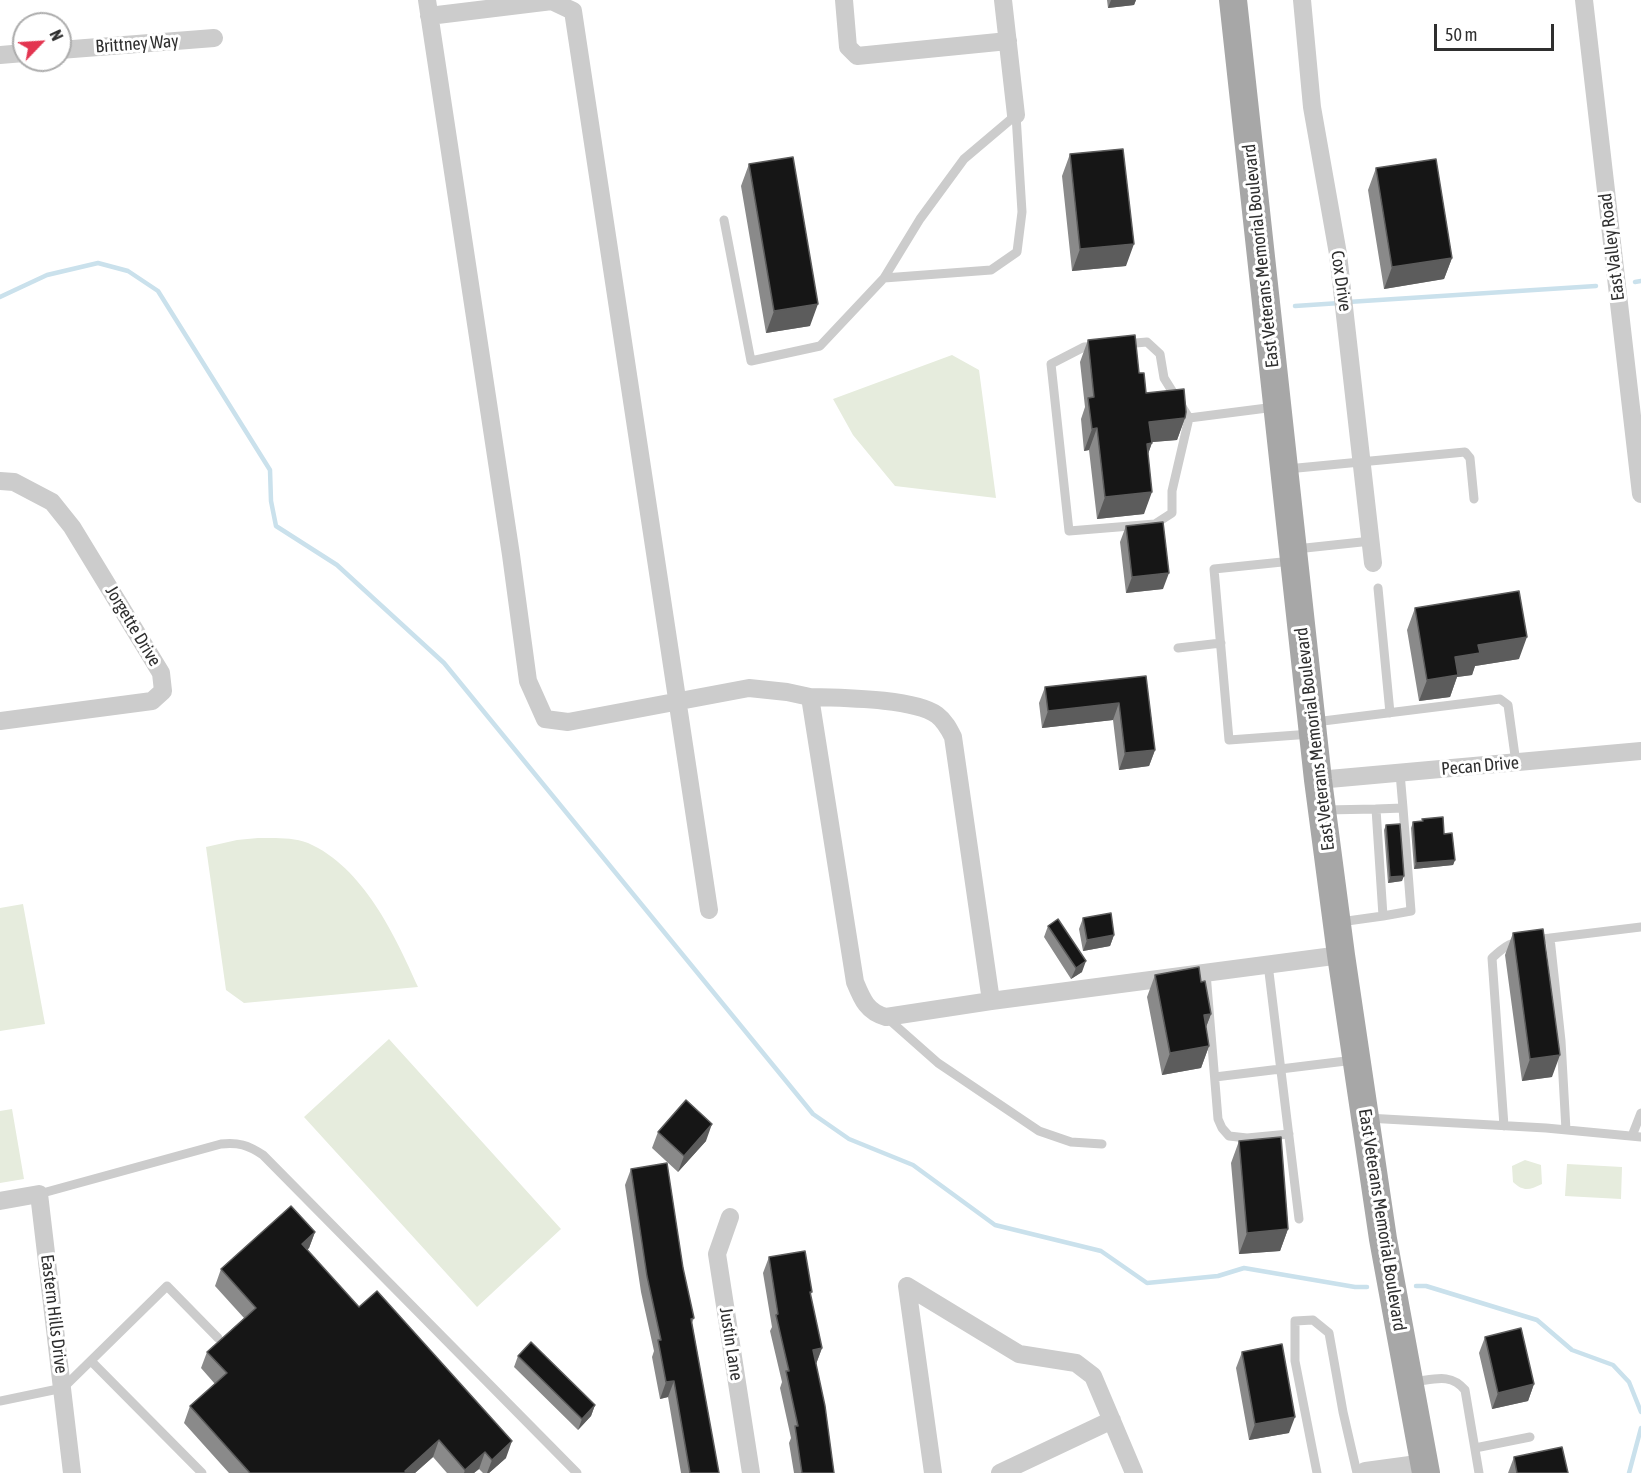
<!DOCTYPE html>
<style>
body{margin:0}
#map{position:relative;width:1641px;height:1473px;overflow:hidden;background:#fff;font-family:"Asap Condensed",sans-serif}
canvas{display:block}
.north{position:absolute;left:12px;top:12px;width:60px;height:60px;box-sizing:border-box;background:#fff;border:2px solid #acacac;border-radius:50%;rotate:65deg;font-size:16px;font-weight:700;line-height:24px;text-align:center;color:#2f2f2f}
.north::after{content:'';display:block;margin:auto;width:21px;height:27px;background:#e33550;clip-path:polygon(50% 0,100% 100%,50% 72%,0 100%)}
.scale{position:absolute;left:1434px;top:24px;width:120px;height:27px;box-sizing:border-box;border:3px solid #2f2f2f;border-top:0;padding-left:8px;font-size:18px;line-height:21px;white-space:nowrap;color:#2f2f2f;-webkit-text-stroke:4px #fff;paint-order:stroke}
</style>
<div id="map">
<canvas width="1641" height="1473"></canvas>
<div class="north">N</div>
<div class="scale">50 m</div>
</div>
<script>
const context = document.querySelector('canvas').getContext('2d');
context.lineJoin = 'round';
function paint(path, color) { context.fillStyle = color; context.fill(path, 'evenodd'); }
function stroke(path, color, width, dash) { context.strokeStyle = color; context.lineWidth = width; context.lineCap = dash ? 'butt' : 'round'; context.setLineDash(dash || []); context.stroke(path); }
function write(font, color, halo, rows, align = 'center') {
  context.font = font + ' "Asap Condensed",sans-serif'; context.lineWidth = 6; context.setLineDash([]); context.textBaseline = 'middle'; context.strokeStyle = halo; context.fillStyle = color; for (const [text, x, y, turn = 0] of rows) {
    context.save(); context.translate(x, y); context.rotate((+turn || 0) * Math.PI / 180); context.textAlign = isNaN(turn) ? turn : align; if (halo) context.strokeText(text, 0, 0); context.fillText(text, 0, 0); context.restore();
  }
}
const green = new Path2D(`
 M952,355l27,15 17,128 -101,-12 -42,-51 -20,-36z
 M258,838c17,0 34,-1 50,5 55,24 87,92 110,144l-174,16 -18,-13 -20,-143 31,-7z
 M23,904l22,120 -45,7v-123z
 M389,1039l172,190 -84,78 -173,-190z
 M12,1109l12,70 -24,4v-72z
 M1525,1160l16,5 1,19c-13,6 -18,8 -29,-2l-1,-16z
 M1567,1164l55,3 -1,32 -56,-3z`);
const stream = new Path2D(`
 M1635,282l6,-1
 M0,297l47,-22 51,-12 30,8 30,20 112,179 1,31 5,25 61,39 107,98 369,451 36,25 64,26 82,60 106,26 46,32 71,-7 26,-8 111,19h12
 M1348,302l248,-16
 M1295,306l45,-3
 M1416,1286h10l111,34 35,30 41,15 16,17 12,30
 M1629,1473l12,-45`);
const service = new Path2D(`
 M1016,115l6,97 -5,40 -26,18 -107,8 36,-59 44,-60z
 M724,220l27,141 69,-15 64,-68
 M1124,344l23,-2 13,12 4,24 25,40
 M1098,346l-14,1 -33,17 18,167 86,-7 17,-11v-22l17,-73 86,-11
 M1287,469l178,-17 5,6 4,41
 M1296,549l75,-8
 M1292,561l-78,8 15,171 82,-6
 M1378,588l12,125
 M1178,648l43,-5
 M1315,722l185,-23 8,6 8,58
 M1400,773l3,35
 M1376,809l27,-1 8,103 -28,5
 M1325,810l51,-1 7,107 -43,6
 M1550,938l11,103 5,89
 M1534,940l107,-13
 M1268,964l31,255
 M1206,973l12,146 4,9 7,8 18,2 42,-4
 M886,1017l52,46 101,68 32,11 31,2
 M1215,1077l139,-17
 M1367,1118l179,10 95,9
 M1504,1126l-12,-168c9,-8 16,-15 28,-16
 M1632,1136l9,-23
 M39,1194l182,-50c17,-2 27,1 42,11l314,318
 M91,1361l111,112
 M1412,1382c21,-2 38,-10 53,8l14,83
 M0,1401l63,-13 104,-102 51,52
 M1475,1448l55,-11
 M1317,1473l-22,-112v-40l18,-1 16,13 14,79 14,61`);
const minor = new Path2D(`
 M427,0l84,555 17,126 17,38 23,3 181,-34 38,4 23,5 45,285c7,17 12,30 31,35l105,-16 350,-46
 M844,0l4,47 9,9 151,-15
 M1003,0l13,115
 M1302,0l10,107 26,147 35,309
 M1584,0l57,494
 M429,16l123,-15 21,10 136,899
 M60,50l154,-12
 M0,55l24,-2
 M0,481l14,1 38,20 20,25 89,146 2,18 -11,10 -152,20
 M810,697c30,1 104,1 127,18 8,6 12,14 16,22l38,264
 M1318,780l323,-29
 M0,1201l39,-7 33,279
 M730,1217l-13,37 34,219
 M933,1473l-26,-187 112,68 57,9 17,13 41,97
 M1000,1473l112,-53`);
const tertiary = new Path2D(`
 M1366,1473l59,-8`);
const primary = new Path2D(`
 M1233,0l85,780 23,175 42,284 43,234`);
const wall = new Path2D(`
 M1107,0h29l-2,5 -26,3z
 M1070,154l56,112 -54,5 -10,-95z
 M749,164l61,162 -44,7 -25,-147z
 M1376,168l76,90 -8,21 -60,10 -16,-99z
 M1088,340l51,33 7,20 39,25 -8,22 -25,2 -4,12 -4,60 -47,5 -8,-69 -5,1 -3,-32 4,-12 -5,-45z
 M1126,526l37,63 -37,4 -6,-51z
 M1415,608l104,51 -44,7 -3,9 -15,2 -7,20 -31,4 -12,-71z
 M1146,676l9,74 -6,16 -30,4 -6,-50 -71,8 -3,-25 6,-16z
 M1422,819l22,15 11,26 -2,5 -39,4 -3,-41 2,-6 9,-1z
 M1386,825l16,56 -14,2 -4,-53z
 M1083,918l31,17 -4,11 -27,5 -4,-22z
 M1048,926l34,46 -11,7 -27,-42z
 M1513,933l39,144 -30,4 -17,-126z
 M1155,975l46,7 10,32 -5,13 3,19 -8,22 -39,7 -15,-78z
 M658,1132l48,9 -28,31 -26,-24z
 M1239,1141l49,88 -8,22 -41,3 -8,-91z
 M631,1169l52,99 11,50 -2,5 27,150h-38l-13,-76 -8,2 -8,-42 2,-6 -13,-59 -16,-107z
 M315,1232l-6,16 -2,2 52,57 147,151 -17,15h-6l-4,-4 -5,4h-27l-14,-16 -18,16h-186l-45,-50 6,-17 25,-22 -14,-16 6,-16 37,-34 -29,-32 6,-17z
 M769,1257l43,35 -2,4 12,52 -6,16 18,109h-40l-5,-30 2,-5 -11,-50 2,-6 -12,-51 2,-4 -9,-54z
 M1485,1337l49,47 -6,17 -36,8 -13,-56z
 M1242,1352l47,81 -40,7 -13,-72z
 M518,1356l77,49 -4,11 -13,14 -64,-63z
 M1514,1457l54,16h-60z`);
const shadedWall = new Path2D(`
 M1111,0h25l-2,5 -26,3z
 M1134,244l-8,22 -54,5 8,-22z
 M1452,258l-8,21 -60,10 8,-22z
 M818,304l-8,22 -44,7 8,-22z
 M1185,418l-8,22 -36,3 8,-21z
 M1097,428l-8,22 -5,1 8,-22z
 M1152,443l-8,22 3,-21z
 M1152,492l-8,22 -47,5 8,-22z
 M1169,573l-6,16 -37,4 6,-16z
 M1527,637l-8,22 -44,7 -3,9 -15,2 -7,20 -31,4 8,-21 28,-23 23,-12z
 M1119,703l-6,17 -71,8 6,-17z
 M1155,750l-6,16 -30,4 6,-17z
 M1455,860l-2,5 -39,4 2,-6z
 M1404,876l-2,5 -14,2 2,-6z
 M1114,935l-4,11 -27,5 4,-11z
 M1086,961l-4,11 -11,7 5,-11z
 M1211,1014l-8,21 1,-20z
 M1209,1046l-8,22 -39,7 8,-22z
 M1560,1055l-8,22 -30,4 8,-22z
 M712,1124l-6,17 -28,31 6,-16z
 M1288,1229l-8,22 -41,3 8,-21z
 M315,1232l-6,16 -13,12 6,-16z
 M822,1348l-6,16 -9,2 6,-16z
 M674,1381l-6,16 -8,2 6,-17z
 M1534,1384l-6,17 -36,8 6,-16z
 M595,1405l-4,11 -13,14 4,-11z
 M1295,1417l-6,16 -40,7 6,-16z
 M439,1440l-6,17 -18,16h-11l1,-2z
 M512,1441l-6,17 -17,15h-2l5,-13z
 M485,1452l-6,17 -5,4h-10l1,-3z`);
const building = new Path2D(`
 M1123,149l11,95 -54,5 -10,-95z
 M793,157l25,147 -44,7 -25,-147z
 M1436,159l16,99 -60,9 -16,-99z
 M1135,335l4,38h5l2,20 38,-4 2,23 -1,6 -36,4 3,21 -5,1 5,48 -47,5 -8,-69 -5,1 -4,-31 6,-1 -6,-57z
 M1163,522l6,51 -37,4 -6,-51z
 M1519,591l8,46 -49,8 2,8 -25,4 3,18 -31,5 -12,-72z
 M1146,676l9,74 -30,3 -6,-50 -71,8 -3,-24z
 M1443,817l1,17 8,-1 3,27 -39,3 -3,-41 10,-1 -1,-2z
 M1400,824l4,52 -14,1 -4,-52z
 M1111,913l3,22 -27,5 -4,-22z
 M1058,919l28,42 -10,7 -28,-42z
 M1543,929l17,126 -30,4 -17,-126z
 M1199,967l2,15 4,-1 6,33 -7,1 5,31 -39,7 -15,-78z
 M686,1100l26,24 -28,32 -26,-24z
 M1281,1137l7,92 -41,4 -8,-92z
 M667,1163l16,105 11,50 -3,1 28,154h-29l-16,-92 -8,1 -8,-42h3l-14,-64 -16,-107z
 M291,1206l24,26 -13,12 57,63 18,-16 135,150 -20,19 -7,-8 -20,18 -26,-30 -34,31 1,2h-156l-60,-67 37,-33 -20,-21 49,-44 -35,-39z
 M805,1251l7,41h-2l12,56 -9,2 12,56 9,67h-32l-7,-47h3l-12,-55h3l-13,-56 2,-1 -9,-57z
 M1521,1328l13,56 -36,9 -13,-56z
 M531,1342l64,63 -13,14 -64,-63z
 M1282,1344l13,73 -40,7 -13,-72z
 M1562,1447l6,26h-51l-3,-16z`);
const streetNames = [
 ["Brittney Way",137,44,-4],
 ["East Valley Road",1612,247,-97],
 ["East Veterans Memorial Boulevard",1261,256,-96],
 ["Cox Drive",1341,281,82],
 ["Jorgette Drive",133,626,59],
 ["East Veterans Memorial Boulevard",1315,739,-97],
 ["Pecan Drive",1480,766,-5],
 ["East Veterans Memorial Boulevard",1382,1220,81],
 ["Eastern Hills Drive",54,1314,83],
 ["Justin Lane",731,1344,81]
];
paint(green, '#e6ecdd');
stroke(stream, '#cae1ec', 4.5);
stroke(service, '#ccc', 9);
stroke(minor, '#ccc', 18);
stroke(tertiary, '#ccc', 22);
stroke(primary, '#a7a7a7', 28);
paint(wall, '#8a8a8a');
paint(shadedWall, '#5c5c5c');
paint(building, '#161616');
stroke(building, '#5c5c5c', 1.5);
write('18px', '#2f2f2f', '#fff', streetNames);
</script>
